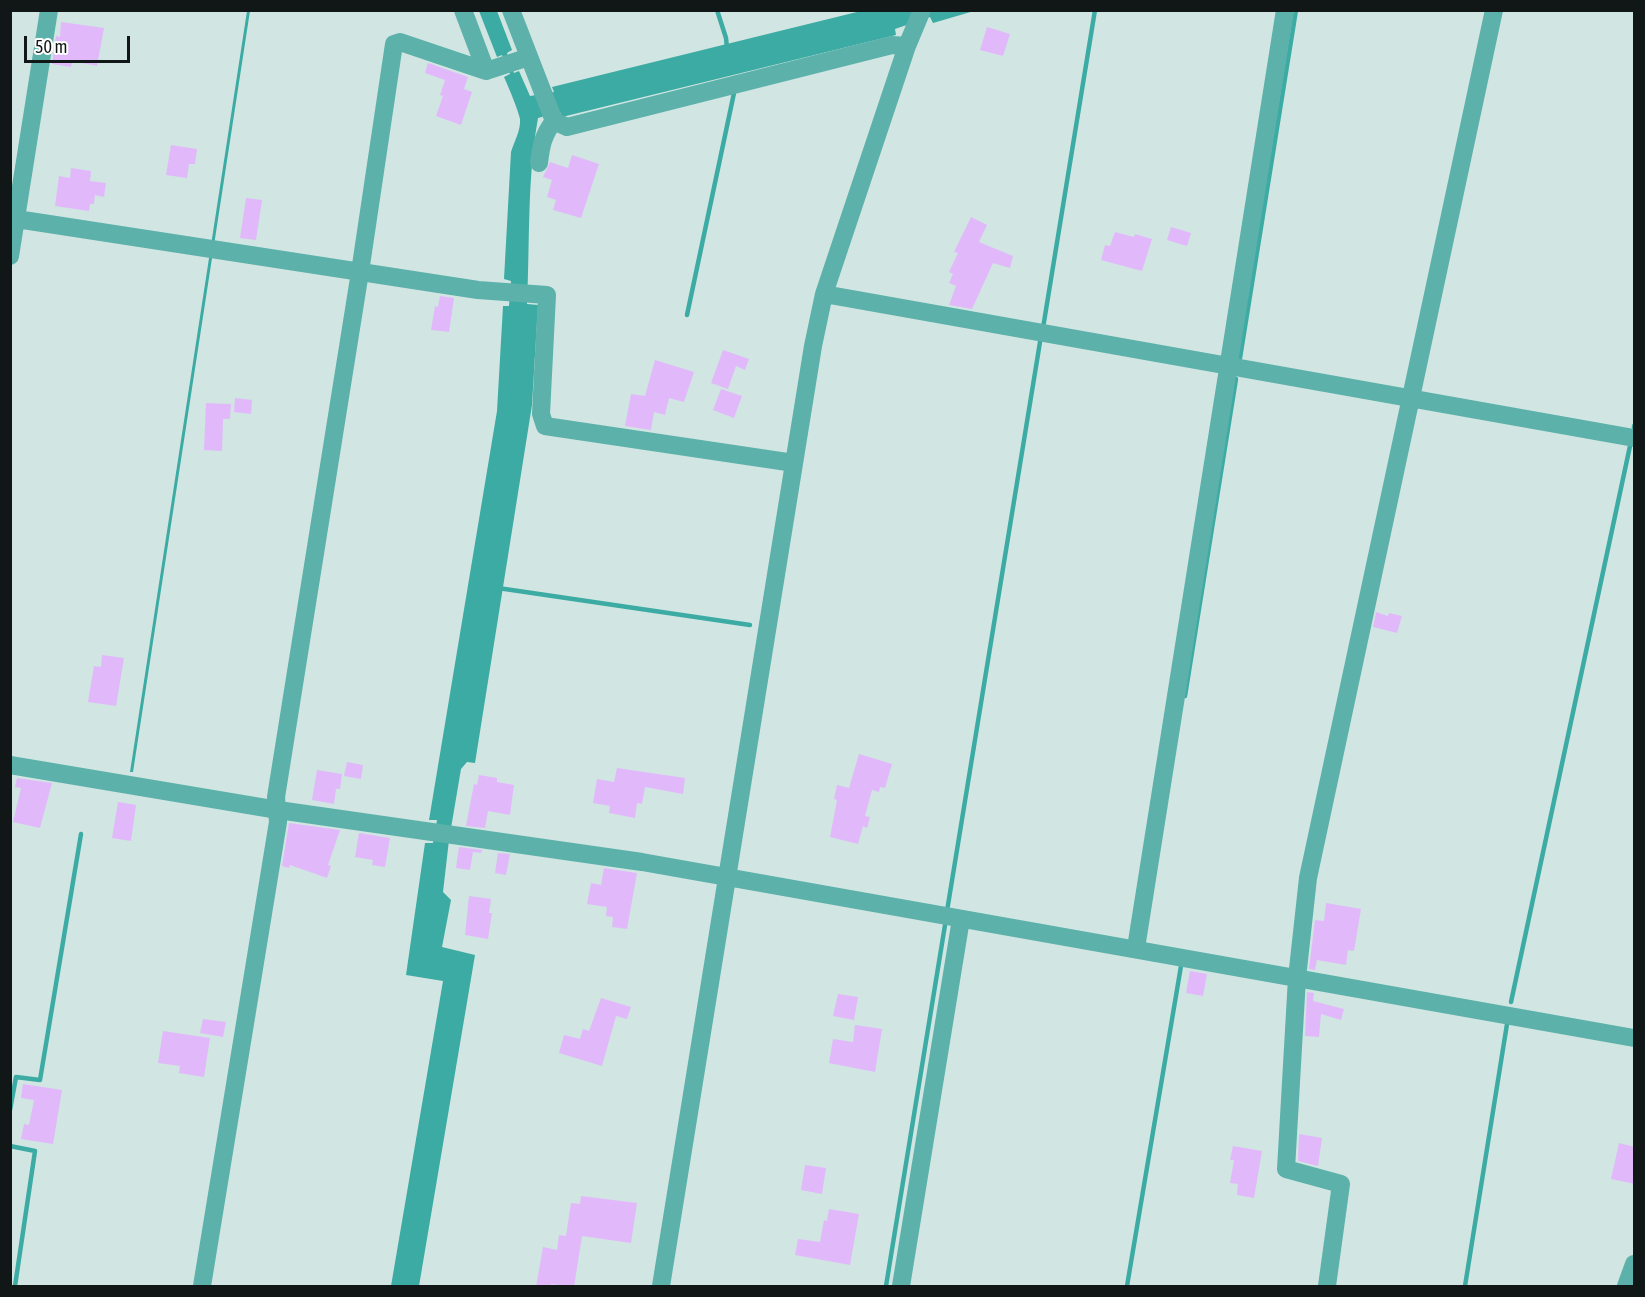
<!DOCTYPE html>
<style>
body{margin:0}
#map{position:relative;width:1645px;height:1297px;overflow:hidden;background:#d1e5e2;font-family:"Asap Condensed",sans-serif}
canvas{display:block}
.frame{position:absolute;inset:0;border:12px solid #101716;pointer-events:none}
.scale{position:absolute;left:24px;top:36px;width:106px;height:27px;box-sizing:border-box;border:3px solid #101716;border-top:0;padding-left:8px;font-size:18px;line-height:21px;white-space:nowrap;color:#101716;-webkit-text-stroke:4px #fff;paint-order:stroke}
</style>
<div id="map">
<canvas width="1645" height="1297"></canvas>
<div class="frame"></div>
<div class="scale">50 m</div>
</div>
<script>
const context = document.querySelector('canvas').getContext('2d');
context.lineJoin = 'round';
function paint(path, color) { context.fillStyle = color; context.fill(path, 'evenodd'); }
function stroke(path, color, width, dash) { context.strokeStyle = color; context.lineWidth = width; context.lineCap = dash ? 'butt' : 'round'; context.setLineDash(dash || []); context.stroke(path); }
const water = new Path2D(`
 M247,11h3l-117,761h-3z
 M479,11h18l15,39 -5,3 7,20 5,-2 11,25 24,-4 -2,-5 309,-76h113l-41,12 -3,-6 -35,12 1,6 -334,82 -2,-5 -22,6c-11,61 -8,124 -11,186l11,1 -6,100 -57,358 -8,-1 -6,7 -12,71 -6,52 8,8 -9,47 33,8 -56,331h-28l52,-305 -37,-6 19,-132h8l4,-23h-8l68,-409 6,-105h6l2,-25 -7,-2 7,-127c3,-10 10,-22 9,-33 -2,-10 -12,-33 -16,-42l6,-3 -8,-19 -5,2z`);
const stream = new Path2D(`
 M717,10l9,28 1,10
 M687,315l47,-222
 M1043,328l52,-318
 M1240,358l56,-348
 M1634,428v-2
 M498,588l252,37
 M1185,696l51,-317
 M947,911l94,-575
 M1511,1002l119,-556
 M10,1110l6,-33 24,3 41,-246
 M10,1146l25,5 -20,135
 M886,1286l60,-367
 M1127,1286l54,-320
 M1465,1286l42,-262`);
const building = new Path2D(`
 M61,22l43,6 -7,38 -25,-5 -1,6 -19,-3 4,-28 4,1z
 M987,27l23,7 -7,22 -23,-6z
 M428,63l40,14 -4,12 8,3 -11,33 -25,-9 7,-20 -3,-1 5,-15 -20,-7z
 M171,145l26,4 -2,15h-6l-2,14 -21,-3z
 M572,155l27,9 -18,54 -28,-8 3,-10 -9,-3 5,-17 -9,-3 7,-15 18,6z
 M71,168l20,3 -1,10 16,2 -2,14 -9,-2 -1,9h-4l-1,7 -34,-5 4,-30 11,2z
 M246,198l16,2 -6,40 -16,-2z
 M971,217l16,8 -8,17 34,14 -3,12 -17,-5 -21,46 -23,-4 7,-19 -7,-3 4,-9 -4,-2 9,-19 -4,-1z
 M1171,227l20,6 -4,13 -20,-6z
 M1115,232l19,5 1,-3 17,5 -10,32 -41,-11 4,-15 5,1z
 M440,296l14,2 -5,34 -18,-2 4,-24 3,1z
 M723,350l26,9 -4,11 -9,-4 -8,23 -17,-6z
 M655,360l39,12 -10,30 -15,-4 -4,17 -11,-3 -3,18 -26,-4 6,-32 14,2z
 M721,389l21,7 -8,22 -21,-8z
 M235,398l17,2 -1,14 -17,-2z
 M206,403l25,1 -1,15h-7l-1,32 -18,-1z
 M1376,612l12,4 1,-3 13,3 -5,17 -24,-6z
 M102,655l22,3 -8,48 -28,-4 6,-36 7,1z
 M859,754l33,10 -7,24 -5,-1 -1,5 -7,-2 -7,26 5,1 -3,11 -4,-2 -5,18 -28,-7 7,-37 -3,-1 3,-14 12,3z
 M347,762l16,3 -2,14 -17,-3z
 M617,768l68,10 -2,16 -38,-7 -3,17 -5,-1 -2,15 -26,-5 1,-7 -17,-3 4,-24 17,3z
 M317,770l25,4 -2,15h-4l-2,15 -22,-4z
 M479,775l18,3v4l17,3 -4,30 -22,-4 -3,17 -19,-2 8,-42 3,1z
 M17,778l35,5 -12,45 -27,-6 8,-34 -6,-1z
 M118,802l18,3 -5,36 -19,-3z
 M289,823l51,7 -12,35 3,1 -4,12 -37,-13 -1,3 -7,-2z
 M359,833l31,5 -5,29 -13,-2 1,-5 -18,-3z
 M459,847l23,3 -1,3 -8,-1 -3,18 -14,-2z
 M498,853l12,1 -4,21 -11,-2z
 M604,868l33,5 -10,56 -15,-2 1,-10 -7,-1 1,-9 -20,-3 4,-21 10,2z
 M469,896l22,3 -2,14h3l-4,26 -23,-4z
 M1326,903l35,6 -7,42 -6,-1 -2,15 -29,-5 -2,10 -6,-1 6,-49 9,1z
 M1190,971l17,3 -4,22 -17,-3z
 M1307,992l7,1 -1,8 31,8 -3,11 -20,-6 -2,23 -14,-1z
 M838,994l20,3 -4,23 -21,-4z
 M601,998l30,9 -4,12 -11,-3 -14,50 -43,-13 5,-18 16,4 3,-10 6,2z
 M203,1019l23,3 -3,15 -23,-4z
 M855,1025l27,4 -7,43 -46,-9 4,-24 20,3z
 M163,1031l47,7 -6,39 -25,-4 1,-7 -22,-3z
 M23,1084l39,6 -9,54 -32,-5 3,-15 5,1 5,-25 -13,-2z
 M1299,1134l23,4 -4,28 -20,-5z
 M1619,1143l16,4v37l-24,-5z
 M1233,1146l29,5 -8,47 -17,-3 1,-11 -8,-1 4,-23h-4z
 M805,1165l21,3 -4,26 -21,-4z
 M581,1196l56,7 -6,40 -49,-7 -8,51 -23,-3v3h-15l7,-40 14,3 2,-15 7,1 5,-33 9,1z
 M829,1209l30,5 -9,51 -55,-10 3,-16 22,3 4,-22 3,1z`);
const minor = new Path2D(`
 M463,10l23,61
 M511,10l43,111 13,6 325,-82 15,1
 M539,163c2,-17 4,-28 15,-42
 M10,218l468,72 69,5 -6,119 4,12 249,37
 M10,256l39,-246
 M824,294l810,144
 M10,765l268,45 364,52 992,176
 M1136,948l149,-938
 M202,1286l76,-464 -2,-25 84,-525 34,-228 6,-2 86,29 43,-14
 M661,1286l152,-940 11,-52 83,-248 15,-36
 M901,1286l60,-367
 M1327,1286l14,-102 -55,-15 11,-191 11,-100 186,-868
 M1626,1286l8,-22`);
paint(water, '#3caba3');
stroke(stream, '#3caba3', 4.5);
paint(building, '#e1b9fb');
stroke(minor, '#5cb1aa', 18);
</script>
